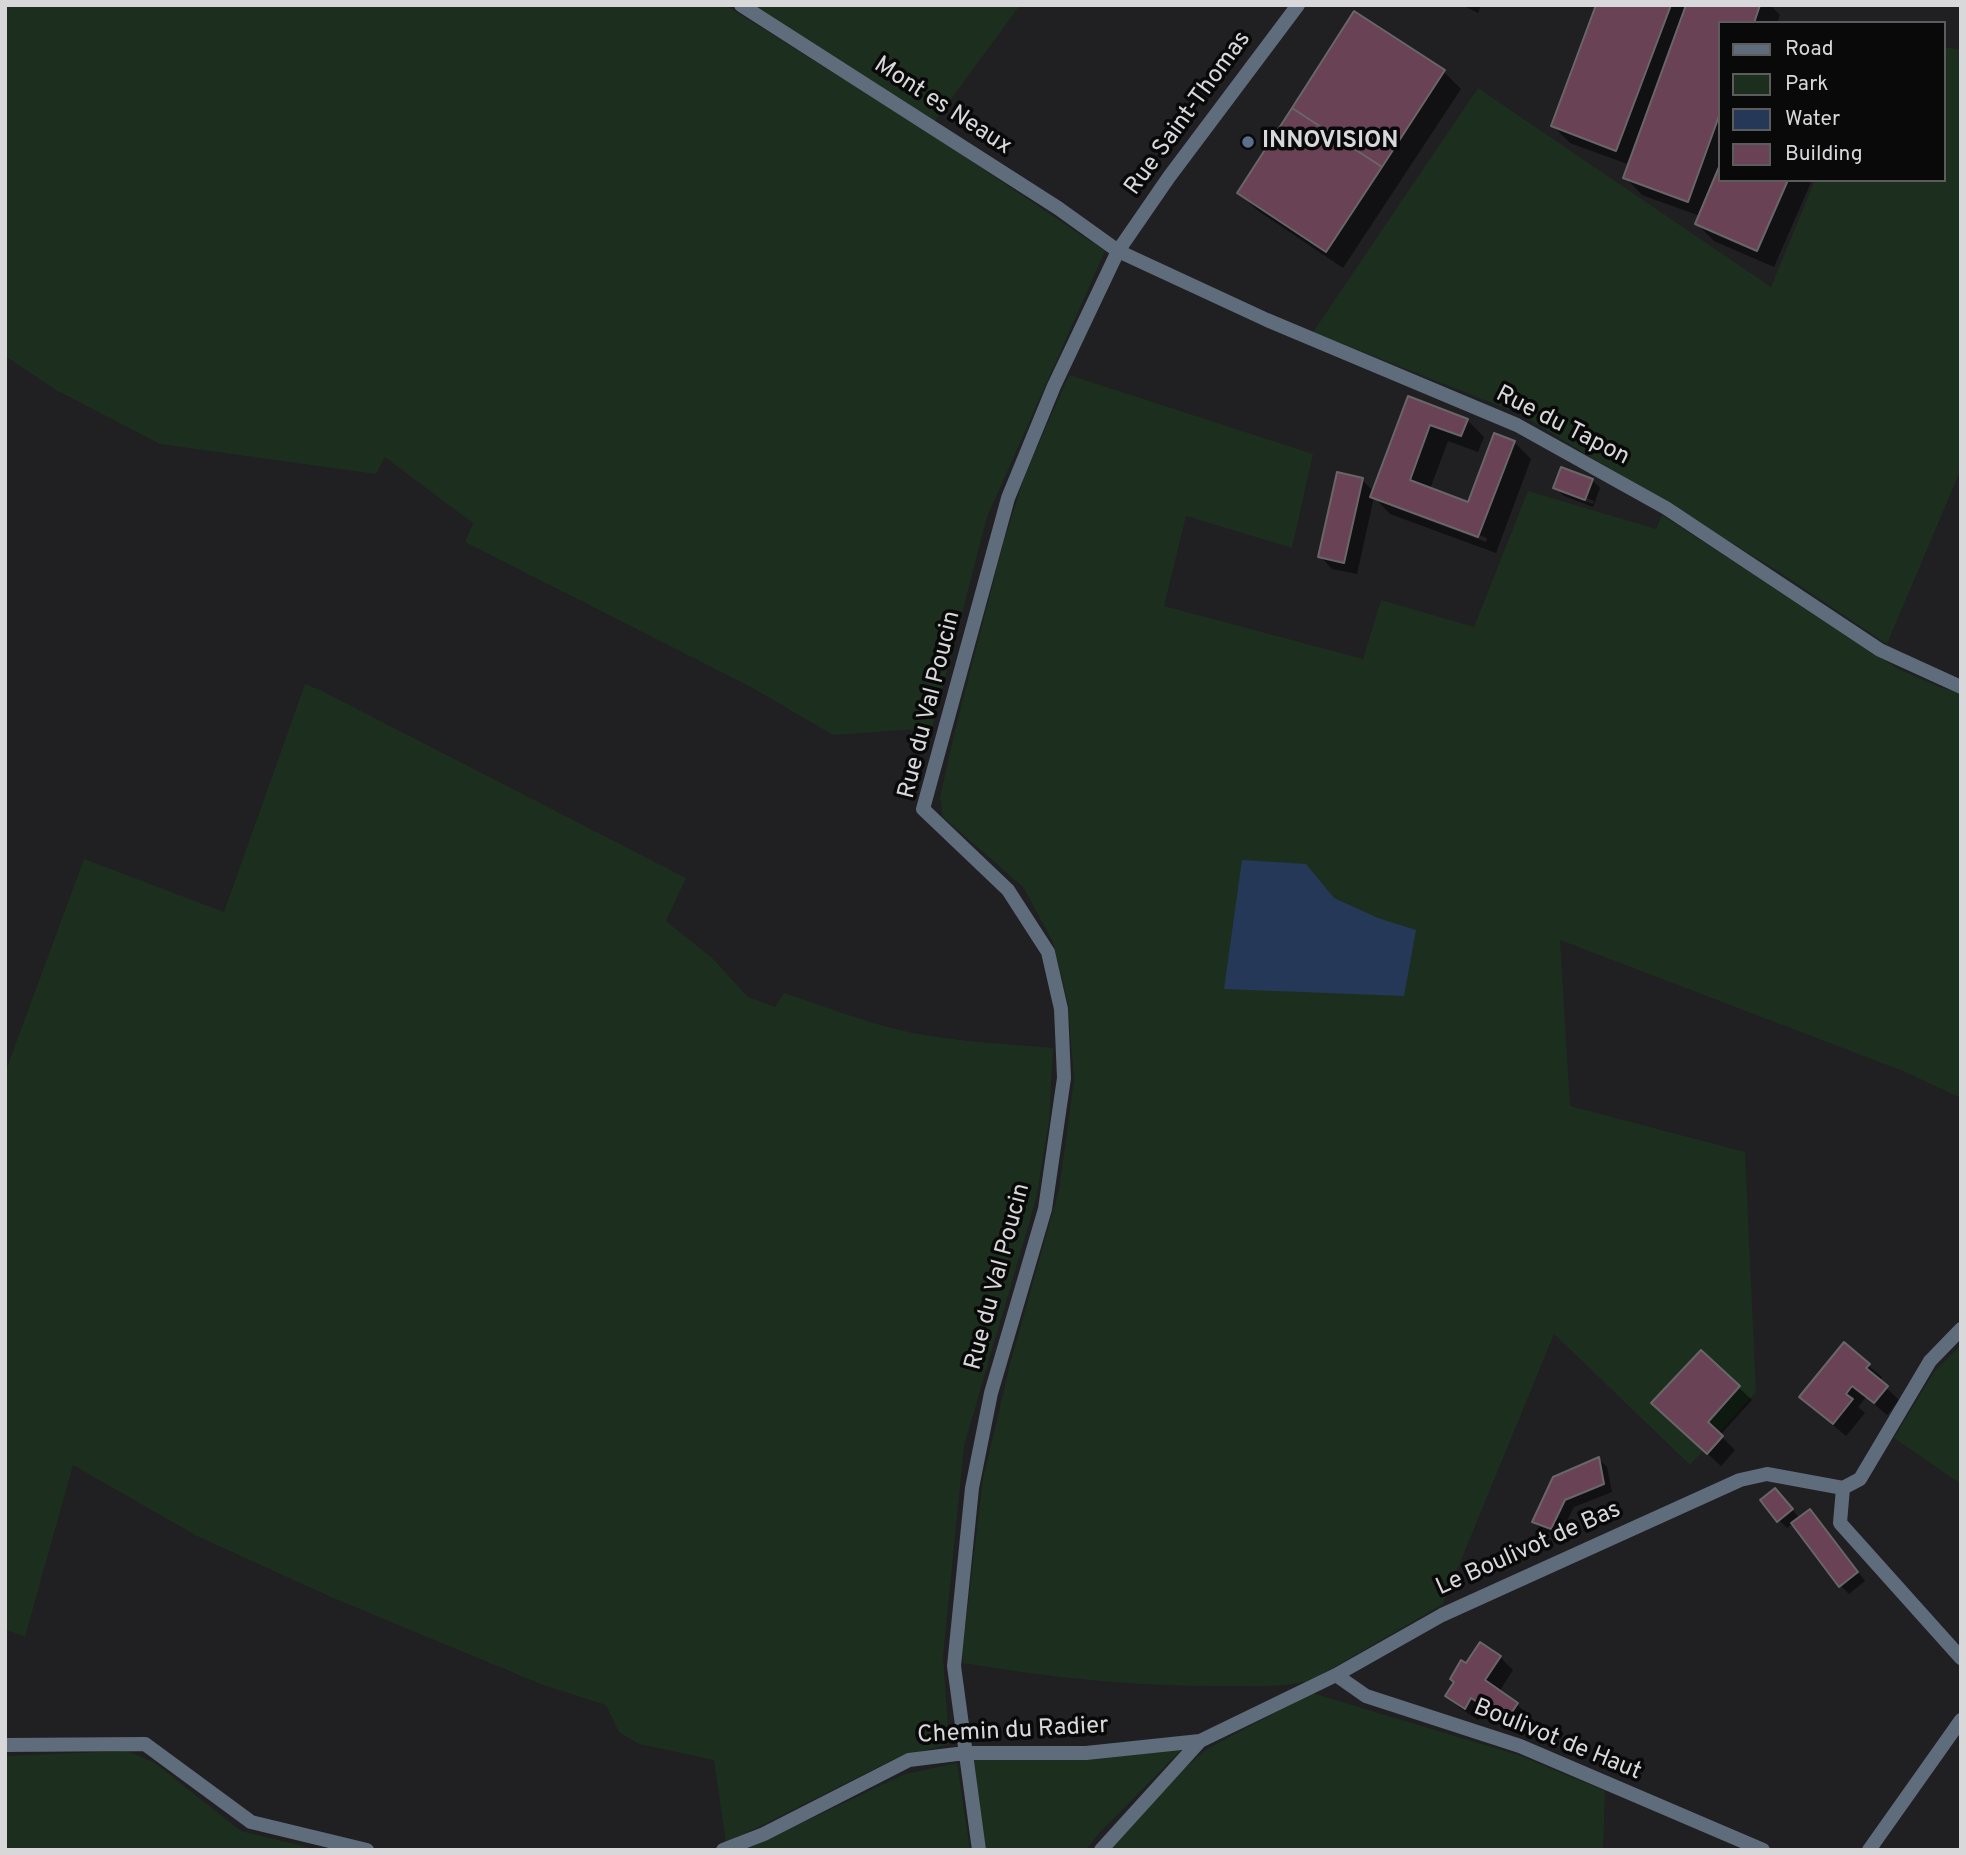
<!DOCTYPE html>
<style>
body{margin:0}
#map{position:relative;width:1966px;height:1855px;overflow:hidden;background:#201f22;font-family:Overpass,sans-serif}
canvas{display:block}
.frame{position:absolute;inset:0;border:7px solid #d8d8da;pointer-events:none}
.legend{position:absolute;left:1718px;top:21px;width:228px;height:161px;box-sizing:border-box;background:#09090a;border:2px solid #5c5c5d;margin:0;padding:9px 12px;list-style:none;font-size:21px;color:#d8d8da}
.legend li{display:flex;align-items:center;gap:14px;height:35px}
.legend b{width:35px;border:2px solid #5c5c5d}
</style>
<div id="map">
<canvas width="1966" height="1855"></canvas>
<div class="frame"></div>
<ul class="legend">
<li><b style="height:9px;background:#5f6c7b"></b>Road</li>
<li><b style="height:19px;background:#1c2f1e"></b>Park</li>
<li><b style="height:19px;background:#253858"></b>Water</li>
<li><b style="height:19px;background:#6a4256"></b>Building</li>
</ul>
</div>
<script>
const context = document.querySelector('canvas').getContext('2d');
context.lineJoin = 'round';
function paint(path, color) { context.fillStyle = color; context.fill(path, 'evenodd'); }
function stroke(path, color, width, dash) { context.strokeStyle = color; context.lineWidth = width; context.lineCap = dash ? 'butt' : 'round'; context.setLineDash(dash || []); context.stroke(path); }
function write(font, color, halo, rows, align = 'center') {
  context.font = font + ' Overpass,sans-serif'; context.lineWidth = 7; context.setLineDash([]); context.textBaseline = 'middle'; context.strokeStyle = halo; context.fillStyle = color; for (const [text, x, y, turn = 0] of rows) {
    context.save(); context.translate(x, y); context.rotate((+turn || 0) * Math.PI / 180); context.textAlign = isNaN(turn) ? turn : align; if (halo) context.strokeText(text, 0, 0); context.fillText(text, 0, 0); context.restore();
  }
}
const green = new Path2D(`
 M5,5h720l204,128 176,118 -118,266 -55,211 -99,7 -82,-48 -286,-145 8,-19 -88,-66 -9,17 -216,-30 -104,-54 -51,-34z
 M751,5h269l-85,116z
 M1943,47l18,3v419l-74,175 -109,-73 -258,-157 -207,-82 165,-244 293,199 44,-107h128z
 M1069,375l244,79 -21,94 -106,-32 -22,90 199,53 18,-59 93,27 54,-136 128,38 6,-14 236,154 44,19 19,5v405l-58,-27 -343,-131 10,166 175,46 11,240 -66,73 -136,-131 -111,270 -131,76c-30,8 -60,6 -91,6 -87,1 -173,-9 -258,-23v-16l20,-168 26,-111 50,-178 15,-110 -6,-77 -15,-61 -30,-55 -80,-70 -3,-20 15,-67 49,-189 21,-66z
 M305,684l15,6 366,188 -20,43 46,37 36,39 27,10 9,-14c43,14 85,31 129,40 46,9 94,11 140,15l-4,73 -13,78 -72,247 -21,210 6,88 -53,14 -170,85 -12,-83 -75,-16 -20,-12 -13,-27 -63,-20 -212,-88 -134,-61 -124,-71 -48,172 -20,-8v-556l79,-214 140,53z
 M1961,1345v139l-67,-46 40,-66z
 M1312,1693l206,62 87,36 -2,59h-494l57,-66 41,-35z
 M1184,1747l-85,86 -13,17h-100l-14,-91z
 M127,1751l28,12 86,68 78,19h-314v-94z
 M957,1763l13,87h-225l160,-76z`);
const water = new Path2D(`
 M1242,860l64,4 28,34 44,20 38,12 -12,66 -180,-7z`);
const shadow = new Path2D(`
 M1462,5h19l-3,8z
 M1598,5h172l10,10 -3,8h-58v157h93l-38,87 -60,-26 -17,-17 3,-8 -58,-21 -17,-18 5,-12 -60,-22 -17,-17z
 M1444,72l17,17 -118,179 -86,-58 -18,-17z
 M1409,399l58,21 17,17 -6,15 -30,-11 -18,48 39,15 45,-62 17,17 -35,94 -106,-39 -16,-17 -17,77 -25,-5 -12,-13 42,-76 12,12zM1391,503l96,35 -1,4 -95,-36z
 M1592,480l8,8 -7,19 -29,-11 -9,-9zM1563,489l31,12 -1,3 -30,-11z
 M1844,1345l38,32 -3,4 20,19 -12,15 -21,-18 -8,10 7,6 -19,23 -32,-27z
 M1701,1352l51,48 -32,35 15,15 -14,16 -55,-50z
 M1599,1459l8,8 5,25 -38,15 -15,29 -17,-6 -8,-8z
 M1783,1498l17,21 10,-8 8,8 47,62 -16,13 -9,-9 -47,-62 -6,5 -8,-8z
 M1500,1657l13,13 -14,22 18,12 13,13 -10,16 -35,-23 -7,10 -18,-12 -13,-13 19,-29z`);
const building = new Path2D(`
 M1596,5h75l-55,146 -65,-25z
 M1686,5h74l-6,18h-35v93l-31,86 -65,-24z
 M1354,11l91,59 -63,97 -90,-59z
 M1292,108l90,59 -56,85 -89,-59z
 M1719,167v13h69l-31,71 -62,-27z
 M1408,396l60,23 -7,17 -31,-11 -20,55 58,22 26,-69 21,8 -37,96 -108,-40z
 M1561,467l32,12 -8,21 -32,-12z
 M1337,472l26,6 -19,85 -26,-6z
 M1844,1342l26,22 -4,4 22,18 -14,17 -22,-17 -6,8 7,5 -20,25 -34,-27z
 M1701,1350l39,36 -32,36 15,14 -16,18 -56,-51z
 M1599,1457l5,27 -39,16 -14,29 -19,-7 21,-45z
 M1775,1488l18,21 -16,13 -17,-22z
 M1810,1509l48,63 -19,15 -48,-64z
 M1480,1642l21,14 -16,24 33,23 -12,18 -35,-23 -6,11 -20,-13 9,-14 -4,-3 11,-19 5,3z`);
const street = new Path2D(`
 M741,5l317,203 60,43 149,69 250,105 149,83 214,142 81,37
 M1843,1488l-3,35 121,135
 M1336,1675l30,21 154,50 243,104
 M5,1745l140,-1 106,78 116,28
 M723,1850l41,-16 145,-74 56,-7h121l114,-12
 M979,1850l-25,-184 18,-178 19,-95 54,-184 19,-131 -3,-69 -13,-57 -40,-62 -85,-81 85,-311 46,-112 64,-135 51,-74 129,-172
 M1101,1850l99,-109 136,-66 106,-60 298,-135 27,-6 76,14 17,-9 70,-118 31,-32
 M1869,1850l92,-130`);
const markers = [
 [1248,142,7,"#5c6f8a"]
];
const streetNames = [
 ["Mont es Neaux",942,107,33],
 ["Rue Saint-Thomas",1189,114,-54],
 ["Rue du Tapon",1562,427,27],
 ["Rue du Val Poucin",931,705,-76],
 ["Rue du Val Poucin",999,1277,-75],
 ["Le Boulivot de Bas",1529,1550,-24],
 ["Chemin du Radier",1013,1732,-3],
 ["Boulivot de Haut",1557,1741,22]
];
const poiNames = [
 ["INNOVISION",1262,142]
];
paint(green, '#1c2f1e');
paint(water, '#253858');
paint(shadow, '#0007');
paint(building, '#6a4256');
stroke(building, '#696667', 2);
stroke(street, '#5f6c7b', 14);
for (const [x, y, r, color] of markers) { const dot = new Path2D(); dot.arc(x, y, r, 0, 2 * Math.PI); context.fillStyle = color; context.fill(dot); stroke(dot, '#09090a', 2.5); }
write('24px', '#d8d8da', '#09090a', streetNames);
write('bold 24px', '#d8d8da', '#09090a', poiNames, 'left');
</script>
